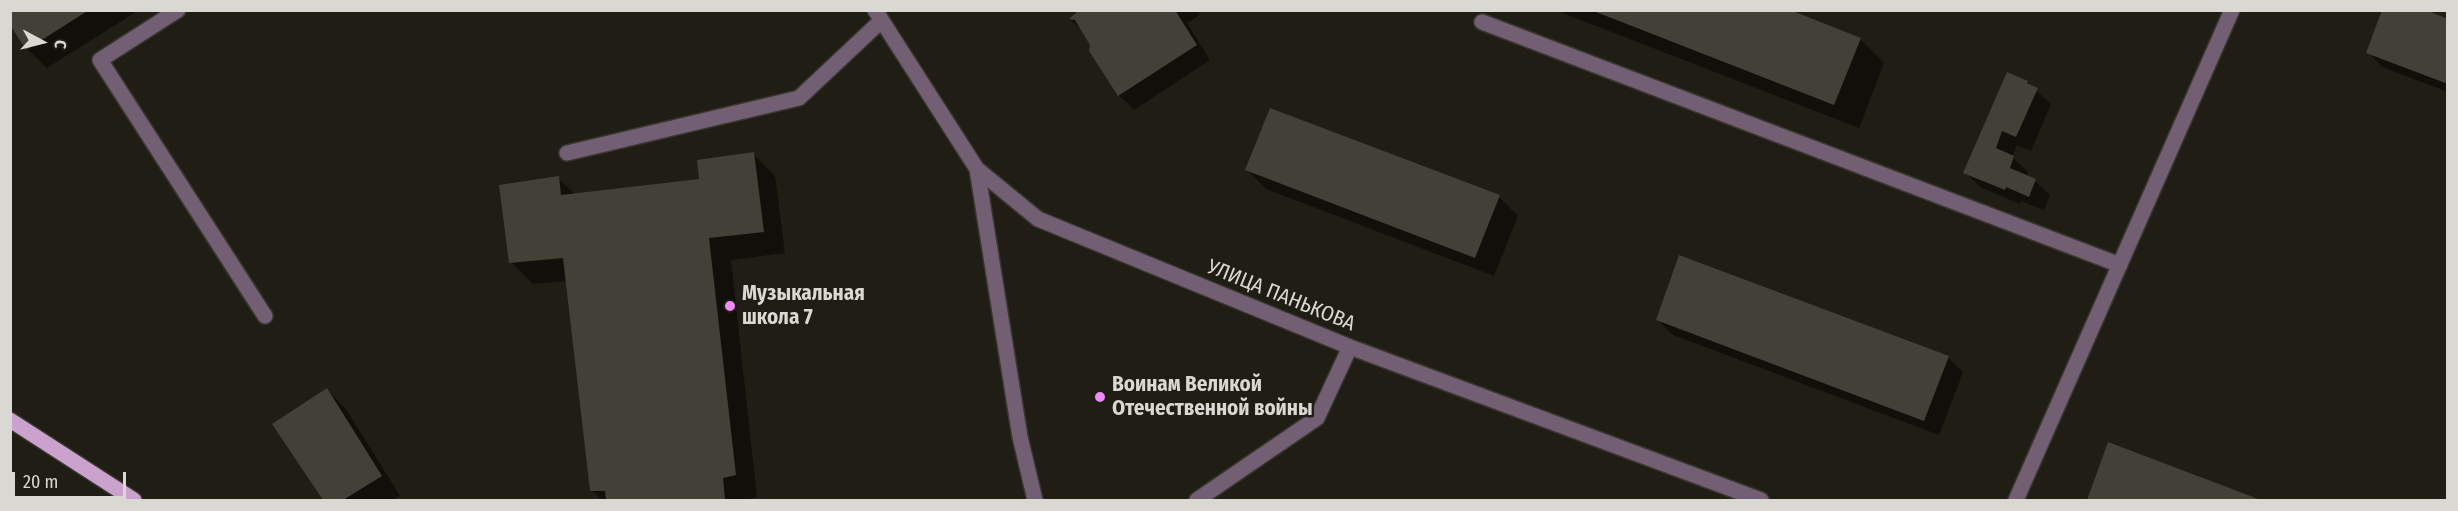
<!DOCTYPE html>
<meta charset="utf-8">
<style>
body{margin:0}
#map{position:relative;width:2458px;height:511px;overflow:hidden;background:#1f1d14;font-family:"Fira Sans Condensed",sans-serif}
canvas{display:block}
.frame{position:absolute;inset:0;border:12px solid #d9d8d2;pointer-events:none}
.north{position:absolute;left:12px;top:12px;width:60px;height:60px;-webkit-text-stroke:4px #1f1d14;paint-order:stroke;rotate:97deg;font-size:16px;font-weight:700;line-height:24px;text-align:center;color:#d9d8d2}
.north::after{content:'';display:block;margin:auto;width:21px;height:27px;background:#d9d8d2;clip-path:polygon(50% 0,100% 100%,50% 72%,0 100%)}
.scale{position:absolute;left:12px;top:472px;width:114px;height:27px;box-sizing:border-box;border:3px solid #d9d8d2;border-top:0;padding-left:8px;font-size:18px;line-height:21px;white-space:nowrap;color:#d9d8d2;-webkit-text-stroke:4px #1f1d14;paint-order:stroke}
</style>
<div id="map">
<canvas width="2458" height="511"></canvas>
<div class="frame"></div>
<div class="north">С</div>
<div class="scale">20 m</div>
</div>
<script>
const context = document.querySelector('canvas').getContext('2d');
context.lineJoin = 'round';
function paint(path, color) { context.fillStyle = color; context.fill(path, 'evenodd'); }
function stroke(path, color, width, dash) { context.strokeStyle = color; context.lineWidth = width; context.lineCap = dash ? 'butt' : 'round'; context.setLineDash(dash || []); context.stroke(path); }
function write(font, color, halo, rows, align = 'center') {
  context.font = font + ' "Fira Sans Condensed",sans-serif'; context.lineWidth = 5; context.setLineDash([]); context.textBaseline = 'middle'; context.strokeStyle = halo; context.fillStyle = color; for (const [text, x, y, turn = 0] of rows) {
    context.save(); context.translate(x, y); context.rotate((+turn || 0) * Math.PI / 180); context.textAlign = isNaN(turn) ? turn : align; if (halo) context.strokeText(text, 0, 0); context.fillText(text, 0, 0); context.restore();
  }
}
const shadow = new Path2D(`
 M10,10h129l-92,58 -20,-19z
 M1081,10h116l3,5 -13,8 23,37 -76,50 -15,-15 -28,-44v-6l-6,-12 -14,-13z
 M1555,10h230l75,29 24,24 -25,65z
 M2448,20v72l-66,-25 -14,-15z
 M2027,82l24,22 -20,47 -14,-6 -5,12 16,15 -1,5 8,4 15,14 -6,15 -23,-9 -1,3 -40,-17 -15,-15z
 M753,154l22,22 10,77 -54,7 26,237 -12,3h-143l-10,-10 -24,-209 -35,3 -22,-22 47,-84 18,17 125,-15z
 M1247,170l252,27 19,19 -24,60 -228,-87z
 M1658,320l290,38 15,14 -24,63 -266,-100z
 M327,390l19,19 54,87 -7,4h-68l-51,-76z
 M2109,444l148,56h-168z`);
const building = new Path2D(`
 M10,10h79l-63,40 -16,-25z
 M1079,10h96l22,35 -79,51 -29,-45 1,-6 -15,-25 -6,-1z
 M1591,10h199l71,28 -27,67z
 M2382,10h44l22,9v65l-82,-31z
 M2007,72l21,9 -1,2 11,5 -22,49 -14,-6 -6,17 18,8 -4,12 26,11 -7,18 -23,-10 -1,3 -42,-17z
 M1270,108l230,87 -25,63 -230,-88z
 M754,152l10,80 -55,6 27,237 -13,3 2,22h-119l-1,-9h-15l-27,-233 -54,5 -10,-78 60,-9 2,19 138,-16 -2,-19z
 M1679,255l270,101 -25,65 -268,-101z
 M327,388l55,88 -39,24h-20l-51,-76z
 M2108,442l153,58h-174z`);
const minor = new Path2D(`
 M178,10l-78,50 165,256
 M875,10l102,159 61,50 312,128 411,153
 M1482,22l638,243
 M567,153l232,-55 82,-77
 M977,169l43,268 15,63
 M1197,500l120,-82 33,-71
 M2016,500l216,-490`);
const major = new Path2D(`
 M10,420l124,80`);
const markers = [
 [730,306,6,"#ee8bf7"],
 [1100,397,6,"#ee8bf7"]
];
const poiNames = [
 ["Музыкальная",742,294],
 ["школа 7",742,318],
 ["Воинам Великой",1112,385],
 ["Отечественной войны",1112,409]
];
const streetNames = [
 ["УЛИЦА ПАНЬКОВА",1281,296,22]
];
paint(shadow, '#0007');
paint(building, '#424137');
stroke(minor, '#39372f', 18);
stroke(major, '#39372f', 18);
stroke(minor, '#735f74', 15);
stroke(major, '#cba2ce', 15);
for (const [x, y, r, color] of markers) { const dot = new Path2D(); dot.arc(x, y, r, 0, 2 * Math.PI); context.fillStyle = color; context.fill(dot); stroke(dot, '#1f1d14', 2); }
write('bold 21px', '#d9d8d2', '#1f1d14', poiNames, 'left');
write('21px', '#d9d8d2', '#1f1d14', streetNames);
</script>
